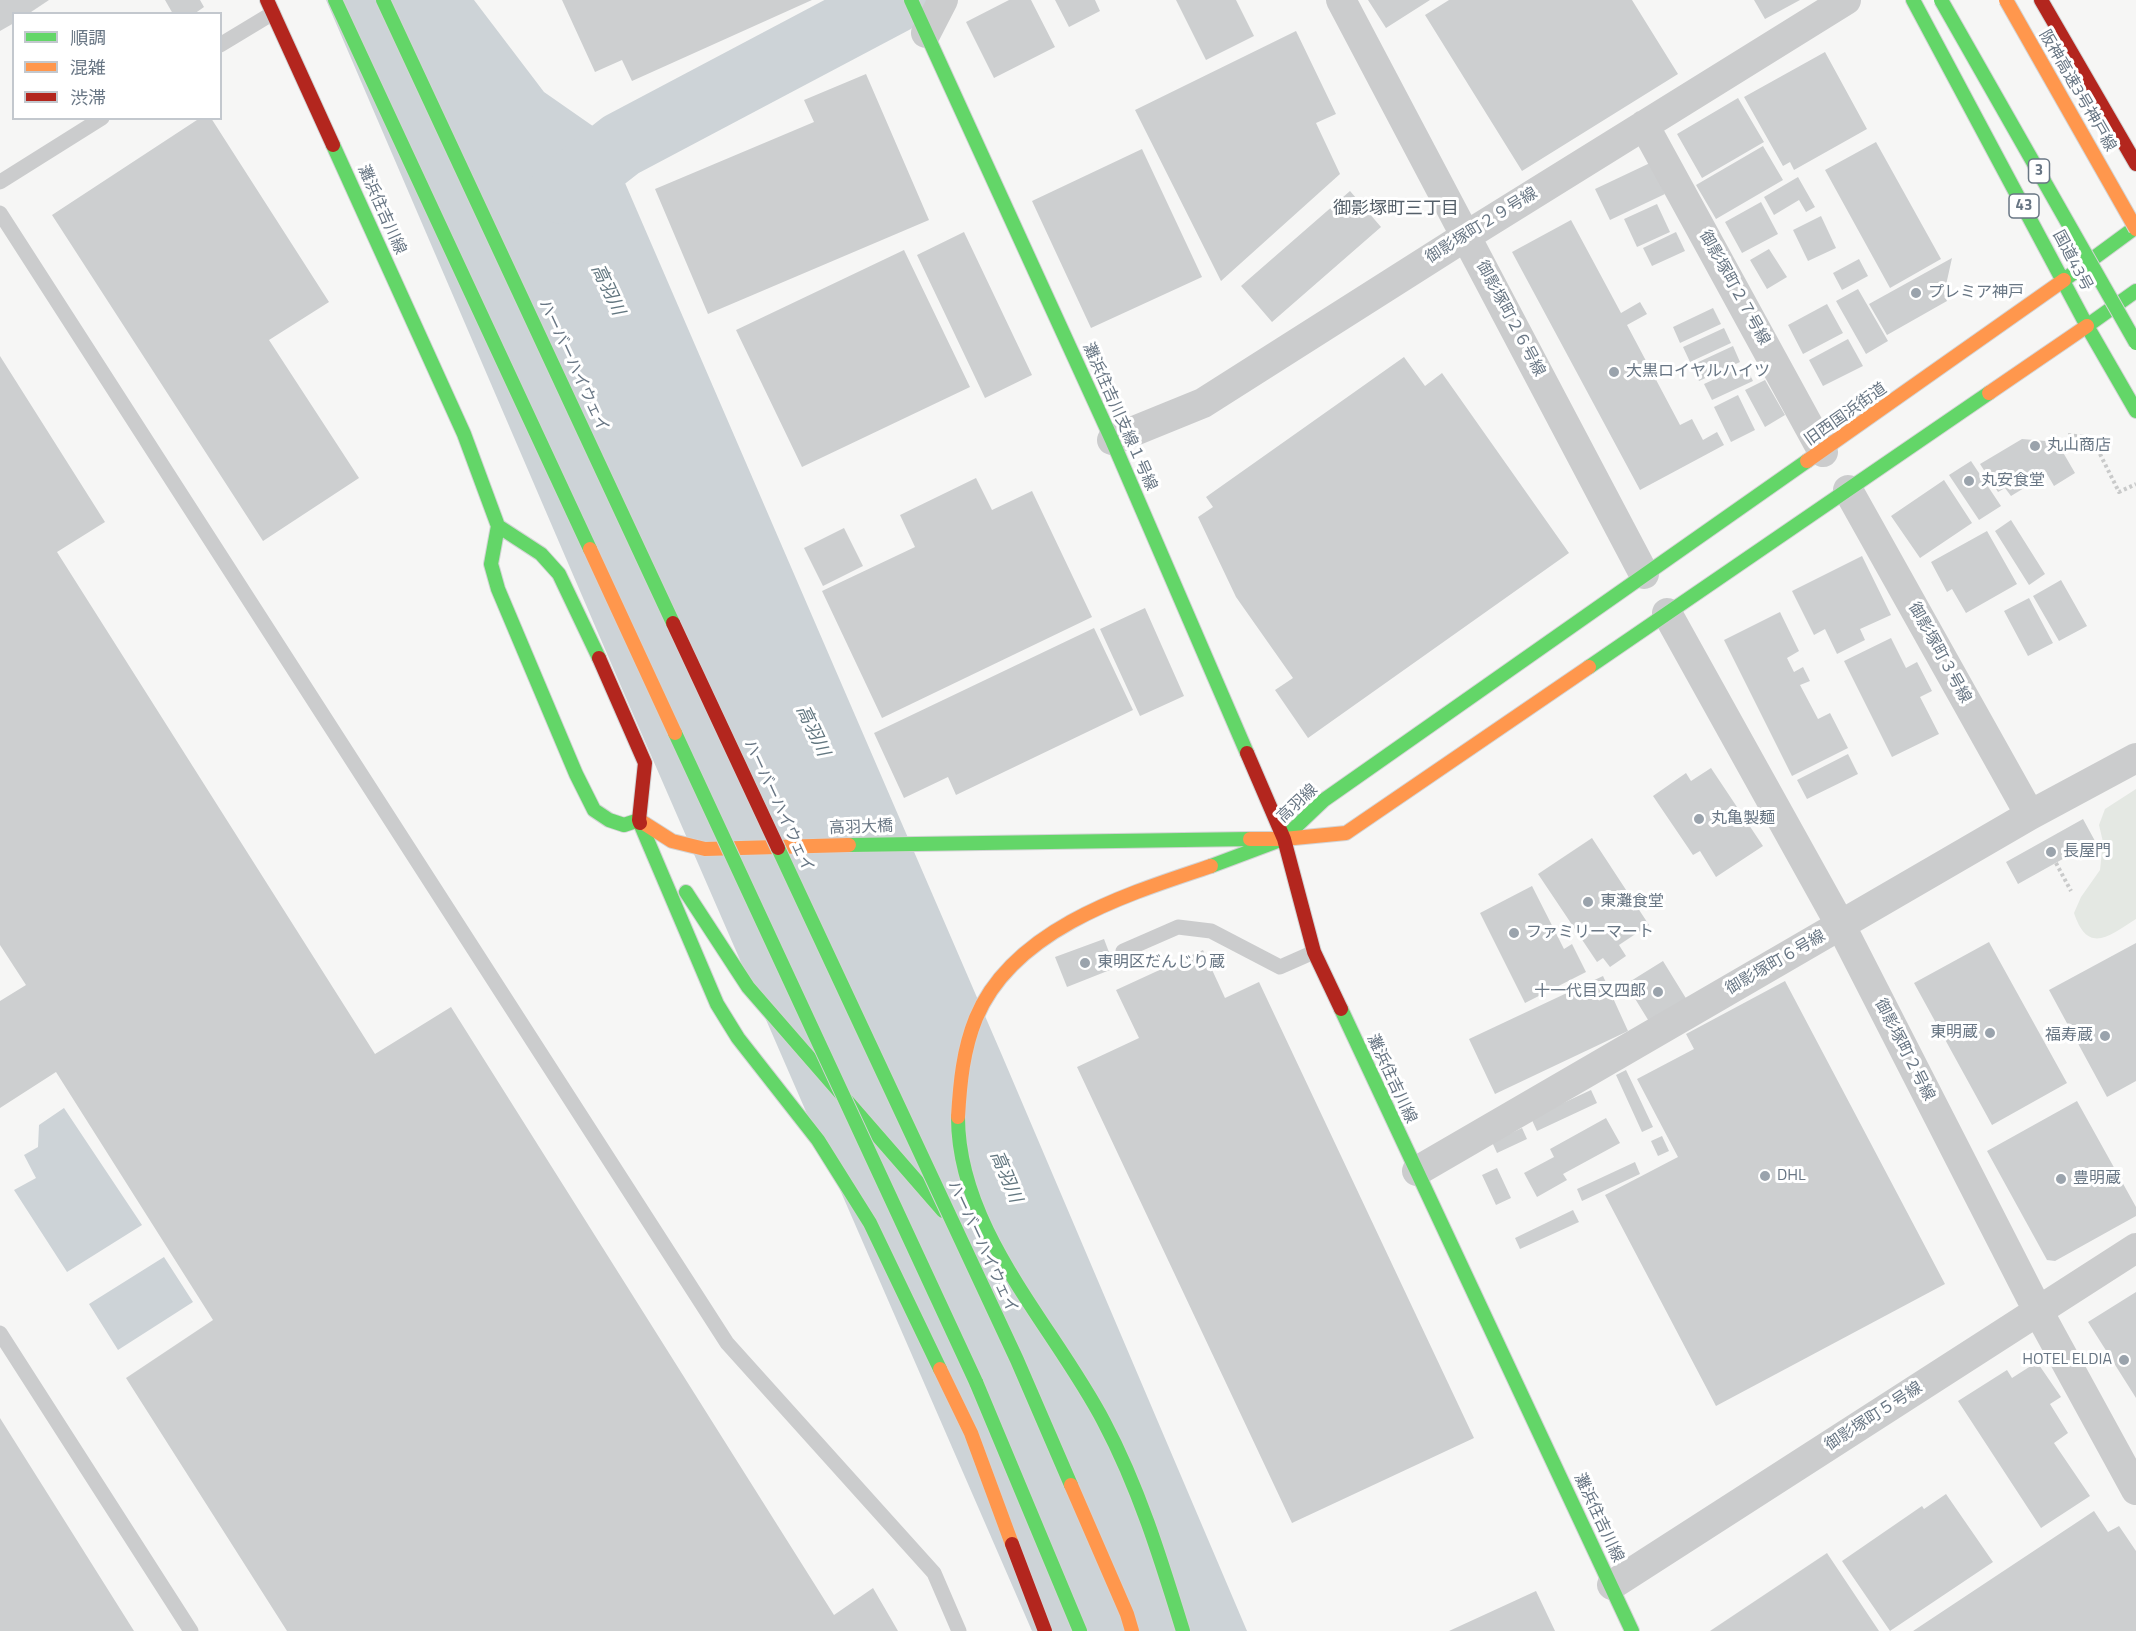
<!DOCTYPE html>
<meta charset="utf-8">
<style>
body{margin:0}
#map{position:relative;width:2136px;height:1631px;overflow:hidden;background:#f6f6f5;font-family:"Titillium Web","Noto Sans JP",sans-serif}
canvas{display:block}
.legend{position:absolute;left:12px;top:12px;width:210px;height:108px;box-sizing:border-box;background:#fff;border:2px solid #c3c8ce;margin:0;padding:8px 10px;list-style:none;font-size:18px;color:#687684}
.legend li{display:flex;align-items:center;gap:12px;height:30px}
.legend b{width:30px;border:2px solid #c3c8ce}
</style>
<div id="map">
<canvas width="2136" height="1631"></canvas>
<ul class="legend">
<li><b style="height:8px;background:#63d668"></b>順調</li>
<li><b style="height:8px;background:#ff974d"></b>混雑</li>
<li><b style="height:8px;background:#b3261e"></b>渋滞</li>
</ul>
</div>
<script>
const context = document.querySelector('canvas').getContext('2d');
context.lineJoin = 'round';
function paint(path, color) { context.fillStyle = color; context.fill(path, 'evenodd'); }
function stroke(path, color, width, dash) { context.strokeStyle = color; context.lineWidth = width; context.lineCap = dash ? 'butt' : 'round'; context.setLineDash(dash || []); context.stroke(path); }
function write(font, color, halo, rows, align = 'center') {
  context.font = font + ' "Titillium Web","Noto Sans JP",sans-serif'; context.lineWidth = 6; context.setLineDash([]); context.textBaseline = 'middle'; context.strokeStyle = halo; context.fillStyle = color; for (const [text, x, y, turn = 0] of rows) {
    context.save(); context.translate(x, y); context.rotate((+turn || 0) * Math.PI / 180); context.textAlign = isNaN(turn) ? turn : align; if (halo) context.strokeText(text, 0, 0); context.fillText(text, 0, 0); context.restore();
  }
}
const green = new Path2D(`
 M2136,789v130c-27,17 -48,36 -62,-6l7,-16 19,-27 3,-28 -4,-17 6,-16z`);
const water = new Path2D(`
 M326,0h148l70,92 66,46 9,31 382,884 246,578h-215l-409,-940z
 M64,1108l78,117 -75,47 -53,-82 22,-12 -12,-23 14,-8 1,-22z
 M164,1257l29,45 -75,48 -29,-46z`);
const river = new Path2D(`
 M562,191l59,-46 274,-145`);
const building = new Path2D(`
 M0,0h49l-21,14h-14v9l-14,8z
 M165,0h35l4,7 -10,7h-21z
 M562,0h250l-180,81 -10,-21 -27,12z
 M1009,0h22l24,47 -61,31 -28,-56z
 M1055,0h40l5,11 -31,16z
 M1176,0h60l18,36 -48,24z
 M1368,0h62l-44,28z
 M1449,0h183l46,74 -156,97 -97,-156z
 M1754,0h46l-35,19z
 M1296,31l40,83 -20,9 24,51 -119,107 -86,-171z
 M1825,52l42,77 -73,41 -4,-8 -7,4 -39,-69z
 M866,74l63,146 -221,94 -53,-125 159,-67 -10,-22z
 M1738,98l26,44 -62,36 -25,-44z
 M200,118h11l118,184 -60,38 90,138 -96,63 -211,-326z
 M1876,142l65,117 -51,29 -65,-118z
 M1763,146l20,34 -67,39 -20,-34z
 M1142,149l60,128 -111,51 -59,-127z
 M1650,163l15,31 -55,26 -15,-31z
 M1798,177l17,30 -9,5 -7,-12 -25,15 -10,-18z
 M1350,191l31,36 -109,95 -31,-36z
 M1761,202l17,32 -36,19 -17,-31z
 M1657,204l13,28 -33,15 -13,-28z
 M1821,216l15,32 -28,13 -15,-31z
 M1571,220l50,93 19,-11 7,12 -20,11 53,100 12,-6 11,21 14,-8 7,13 -84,45 -128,-238z
 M964,232l68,143 -47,23 -68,-143z
 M1676,232l9,19 -33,15 -9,-18z
 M1769,249l18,28 -20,12 -17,-29z
 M904,250l66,137 -168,80 -66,-137z
 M1952,258l-8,36 3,7 -60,34 -18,-31z
 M1859,259l9,17 -26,14 -9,-17z
 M1858,289l30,52 -22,13 -30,-53z
 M1827,304l16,29 -40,21 -15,-29z
 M1713,308l8,16 -41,19 -7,-16z
 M1724,328l7,15 -41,19 -7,-15z
 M1848,339l15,27 -40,20 -14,-26z
 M1733,346l7,16 -41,19 -7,-16z
 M0,356l105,166 -48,30 318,502 76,-47 383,608 39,-27 25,43h-611l-161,-253 87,-58 -157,-248 -56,36v-107l26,-16 -26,-40z
 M1404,357l21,29 17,-13 127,180 -261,185 -33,-48 18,-12 -57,-81 -38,-80 15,-10 -7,-10z
 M1745,365l8,16 -41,19 -8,-16z
 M1765,380l20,35 -20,12 -20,-37z
 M1738,395l17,35 -24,12 -17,-35z
 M2022,439l35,3 18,31 -21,13 -7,-12 -36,22 -6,-8 -7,4 -18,-28z
 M1971,461l30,45 -22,14 -30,-45z
 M976,478l16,32 40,-19 60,126 -210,101 -60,-127 93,-44 -15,-32z
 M1944,480l28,43 -52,35 -29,-42z
 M2011,520l34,54 -16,11 -34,-54z
 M844,528l19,38 -40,20 -19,-38z
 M1987,531l30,53 -51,29 -14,-24 -5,3 -16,-30z
 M1862,556l29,59 -31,14 5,11 -28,14 -12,-25 -11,6 -22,-44z
 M2061,580l26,46 -28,15 -26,-45z
 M2029,598l24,45 -25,13 -24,-45z
 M1145,608l39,88 -44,20 -40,-87z
 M1780,612l19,39 -12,7 7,14 9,-5 7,14 -10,4 18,34 12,-6 18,35 -56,28 -68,-136z
 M1094,628l39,82 -177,85 -8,-18 -44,21 -30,-65z
 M1891,638l15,30 11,-6 15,29 -12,6 19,37 -47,23 -48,-96z
 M1848,754l10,20 -51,25 -10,-19z
 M1711,768l52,78 -47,31 -16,-26 -7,4 -40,-59 33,-23 5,8z
 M2083,819l12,22 -77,43 -12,-22z
 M1592,838l57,87 -30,20 7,11 -16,11 -7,-9 -6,4 -59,-88z
 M1532,886l32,63 8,-5 14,28 -61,31 -45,-90z
 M1104,939l11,29 -48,19 -12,-30z
 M1989,942l78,141 -75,42 -78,-142z
 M2136,943v138l-29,16 -58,-107z
 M1203,950l22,48 34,-16 215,456 -182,85 -215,-456 62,-29 -23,-48z
 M1663,961l24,39 -37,23 -24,-39z
 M1603,976l25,55 -133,63 -26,-55z
 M1785,981l160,303 -229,122 -111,-211 73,-38 -41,-78 57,-30 -8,-15z
 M1626,1070l27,57 -11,5 -26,-57z
 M1591,1090l6,13 -60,28 -6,-13z
 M2077,1101l59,106v9l-81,45 -8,-1 -60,-109z
 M1606,1118l14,25 -57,31 4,6 -30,17 -13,-24 30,-16 -4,-8z
 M1522,1128l5,11 -30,14 -5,-11z
 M1662,1136l7,15 -11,5 -7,-15z
 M1635,1162l5,12 -58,27 -5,-12z
 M1497,1168l14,30 -15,7 -14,-30z
 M1573,1210l6,12 -59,27 -5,-11z
 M2136,1292v106l-48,-76z
 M2037,1362l24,35 -11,7 18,29 -14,10 36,53 -49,32 -83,-127 49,-31 5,8z
 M0,1418l134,213h-134z
 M1946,1494l47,68 -103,69 -48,-70 80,-55 2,3z
 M2094,1511l14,21 11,-6 17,25v80h-223z
 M1827,1553l52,78h-169z
 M1536,1591l19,40h-106z`);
const path = new Path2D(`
 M2068,435l24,3 27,54 17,-8
 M2056,863l15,28`);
const lane = new Path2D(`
 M220,45l53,-32
 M0,182l102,-64
 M0,213l727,1130 207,230 25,58
 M1123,951l55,-24 33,4 69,36 34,-15
 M0,1333l191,298`);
const street = new Path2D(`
 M1341,0l303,574
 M926,33l17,-33
 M1644,125l179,327
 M1112,440l91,-37 263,-167 380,-236
 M1848,490l182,325
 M1667,613l174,313 197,385 98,179
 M1417,1171l613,-356 106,-57
 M1612,1585l524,-337`);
const fast = new Path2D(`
 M911,0l201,440 135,313
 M1913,0l174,326 49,85
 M333,145l131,289 34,92 43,28 18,20 40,84
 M2068,277l68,-50
 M2091,323l45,-32
 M498,526l-7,38 7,25 78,185 18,36 15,10 15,5 15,-5
 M1589,667l400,-274
 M640,823l77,181 21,34 80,102 52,83 70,146
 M849,845l401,-6
 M1211,866l72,-27 41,-39 483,-339
 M686,892l62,95 195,224
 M1341,1009l291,622
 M958,1117c0,114 96,209 146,305 35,66 57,138 79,209
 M976,1382l104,249`);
const slow = new Path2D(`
 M1989,393l98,-67
 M1807,461l257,-181
 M639,820l33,21 33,8 144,-4
 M1250,839h34l62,-6 243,-166
 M958,1117c2,-34 5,-67 18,-99 37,-89 151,-124 235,-152
 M940,1369l31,64 41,111`);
const jam = new Path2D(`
 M267,0l66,145
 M2041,0l95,164
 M599,658l46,105 -6,57 1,3
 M1247,753l37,86 30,113 27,57
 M1012,1544l33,87`);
const fastBridge = new Path2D(`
 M335,0l255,549
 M383,0l290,623
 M1941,0l195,343
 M675,733l301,649
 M778,848l239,512 54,125`);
const slowBridge = new Path2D(`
 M2006,0l130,229
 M590,549l85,184
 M1071,1485l56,129 5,17`);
const jamBridge = new Path2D(`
 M673,623l105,225`);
const markers = [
 [1916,293,6,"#9aa3ac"],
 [1614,372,6,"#9aa3ac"],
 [2035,446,6,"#9aa3ac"],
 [1969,481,6,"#9aa3ac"],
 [1699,819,6,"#9aa3ac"],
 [2051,852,6,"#9aa3ac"],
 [1588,902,6,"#9aa3ac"],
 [1514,933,6,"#9aa3ac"],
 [1085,963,6,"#9aa3ac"],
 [1658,992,6,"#9aa3ac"],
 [1990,1033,6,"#9aa3ac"],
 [2105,1036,6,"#9aa3ac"],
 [1765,1176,6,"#9aa3ac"],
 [2061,1179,6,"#9aa3ac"],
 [2124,1360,6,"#9aa3ac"]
];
const shields = [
 [2039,171,21],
 [2024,206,30]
];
const shieldNames = [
 ["3",2039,171],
 ["43",2024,206]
];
const streetNames = [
 ["阪神高速3号神戸線",2077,91,60],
 ["灘浜住吉川線",381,210,66],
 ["御影塚町２９号線",1482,226,-32],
 ["国道43号",2072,261,62],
 ["御影塚町２７号線",1734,288,61],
 ["御影塚町２６号線",1510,319,62],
 ["ハーバーハイウェイ",573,366,65],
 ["旧西国浜街道",1846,415,-35],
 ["灘浜住吉川支線１号線",1119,417,66],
 ["御影塚町３号線",1939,653,61],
 ["高羽線",1298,804,-43],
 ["ハーバーハイウェイ",778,806,65],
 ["高羽大橋",861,828,-2],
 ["御影塚町６号線",1776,963,-30],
 ["御影塚町２号線",1904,1050,63],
 ["灘浜住吉川線",1391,1079,65],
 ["ハーバーハイウェイ",982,1247,65],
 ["御影塚町５号線",1874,1417,-33],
 ["灘浜住吉川線",1598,1518,65]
];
const poiNames = [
 ["プレミア神戸",1928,293],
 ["大黒ロイヤルハイツ",1626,372],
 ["丸山商店",2047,446],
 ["丸安食堂",1981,481],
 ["丸亀製麺",1711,819],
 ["長屋門",2063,852],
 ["東灘食堂",1600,902],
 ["ファミリーマート",1526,933],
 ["東明区だんじり蔵",1097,963],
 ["十一代目又四郎",1646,992,"right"],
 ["東明蔵",1978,1033,"right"],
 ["福寿蔵",2093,1036,"right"],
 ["DHL",1777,1176],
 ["豊明蔵",2073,1179],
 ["HOTEL ELDIA",2112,1360,"right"]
];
const neighbourhoodNames = [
 ["御影塚町三丁目",1396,210]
];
const waterNames = [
 ["高羽川",607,290,65],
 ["高羽川",812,731,65],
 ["高羽川",1005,1177,67]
];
paint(green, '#e4e8e3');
paint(water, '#cdd3d7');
stroke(river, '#cdd3d7', 66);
paint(building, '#cdcfd0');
stroke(fast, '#d3d4d5', 16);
stroke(slow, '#d3d4d5', 16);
stroke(jam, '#d3d4d5', 16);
stroke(path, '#c9caca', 4, [3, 3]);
stroke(lane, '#cbcccd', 15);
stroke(street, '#cbcccd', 30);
stroke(fast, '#63d668', 14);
stroke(slow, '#ff974d', 14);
stroke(jam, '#b3261e', 14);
stroke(fastBridge, '#d3d4d5', 16, []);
stroke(slowBridge, '#d3d4d5', 16, []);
stroke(jamBridge, '#d3d4d5', 16, []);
stroke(fastBridge, '#63d668', 14);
stroke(slowBridge, '#ff974d', 14);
stroke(jamBridge, '#b3261e', 14);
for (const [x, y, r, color] of markers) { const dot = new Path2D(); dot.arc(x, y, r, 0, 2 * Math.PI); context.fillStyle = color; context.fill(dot); stroke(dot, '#fff', 2); }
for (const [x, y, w] of shields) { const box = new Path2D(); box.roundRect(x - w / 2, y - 12, w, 24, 4.5); context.fillStyle = '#fff'; context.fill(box); stroke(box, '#687684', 1.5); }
write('bold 15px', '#687684', null, shieldNames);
write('16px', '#687684', '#fff', streetNames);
write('16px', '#687684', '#fff', poiNames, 'left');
write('18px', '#55606a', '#fff', neighbourhoodNames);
write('italic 18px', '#637780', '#fff', waterNames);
</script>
